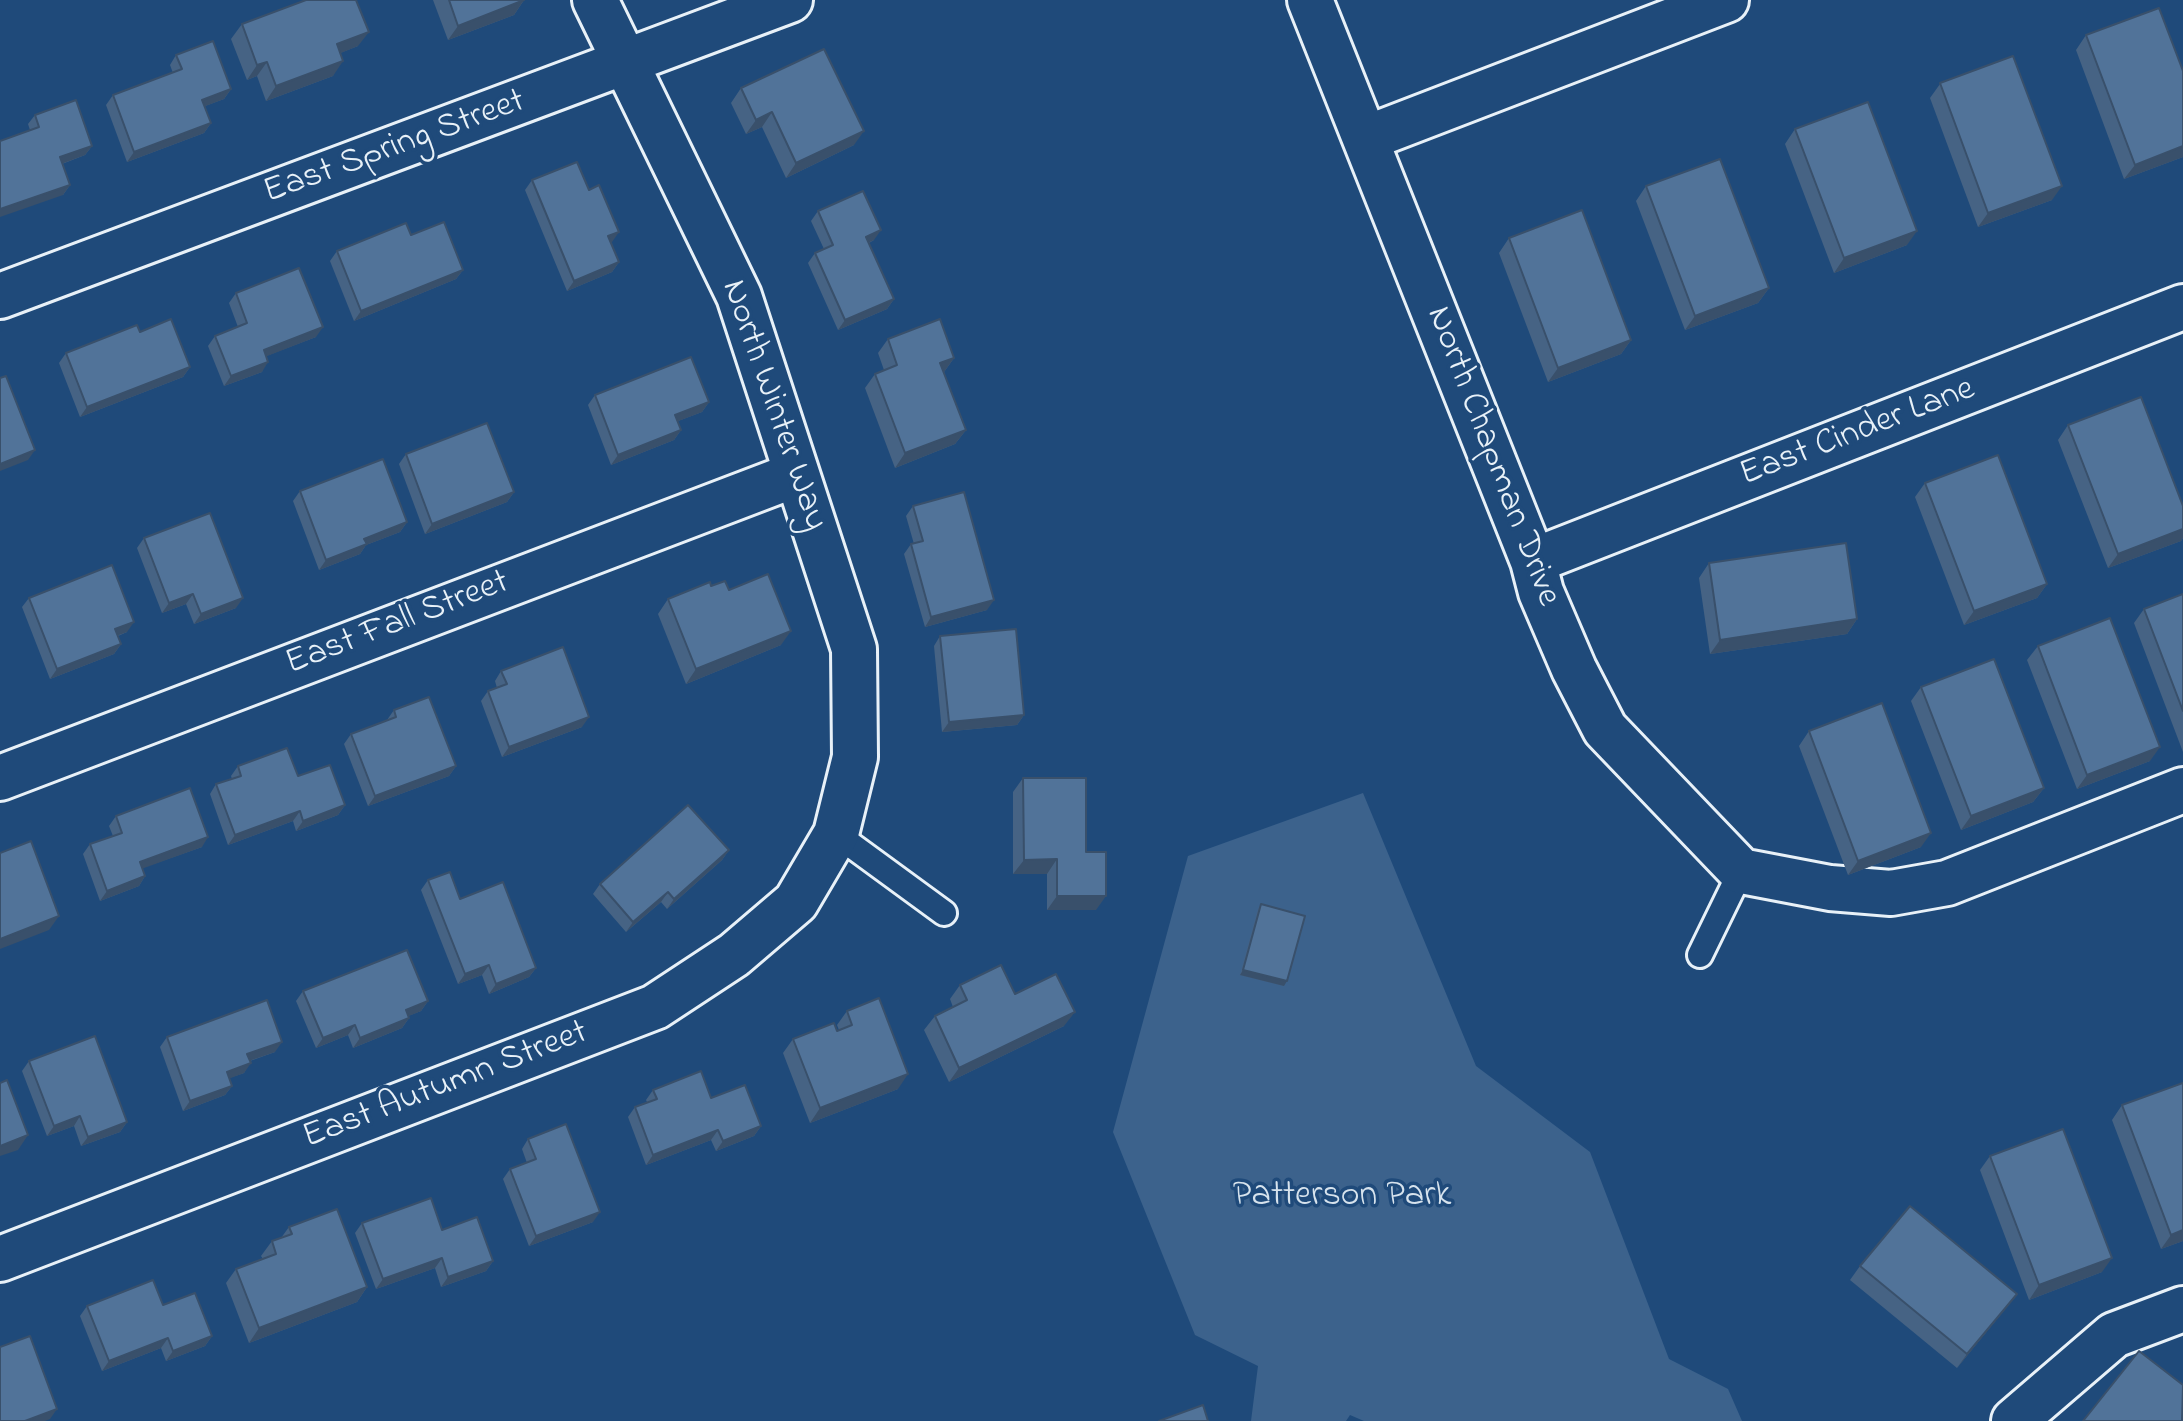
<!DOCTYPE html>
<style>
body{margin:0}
canvas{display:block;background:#1f4a7a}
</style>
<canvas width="2183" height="1421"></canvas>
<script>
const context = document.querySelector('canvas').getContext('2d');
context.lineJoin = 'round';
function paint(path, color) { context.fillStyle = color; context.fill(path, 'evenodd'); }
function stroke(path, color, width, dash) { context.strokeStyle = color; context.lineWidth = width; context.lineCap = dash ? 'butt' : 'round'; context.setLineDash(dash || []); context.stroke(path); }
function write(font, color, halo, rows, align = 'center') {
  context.font = font + ' "Indie Flower",sans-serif'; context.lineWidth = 7; context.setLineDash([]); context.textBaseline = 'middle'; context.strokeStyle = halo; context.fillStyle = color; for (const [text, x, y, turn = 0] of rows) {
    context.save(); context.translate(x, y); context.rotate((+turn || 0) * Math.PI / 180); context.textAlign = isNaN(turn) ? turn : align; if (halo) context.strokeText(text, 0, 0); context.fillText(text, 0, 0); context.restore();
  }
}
const green = new Path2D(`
 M1363,793l113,273 114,86 79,207 59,30 14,32h-378l-14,-6 -4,6h-95l7,-55 -63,-31 -82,-203 75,-276z`);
const service = new Path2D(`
 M836,834l108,79
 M1700,955l41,-84`);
const minor = new Path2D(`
 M1310,0l223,561 8,31 33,77 31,60 136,142 89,17 61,5 56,-10 236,-93
 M1367,138l359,-138
 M0,296l790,-296
 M1533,561l650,-254
 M0,778l797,-304
 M0,1259l655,-252 79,-52 62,-53 40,-68 19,-77 -1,-108 -115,-353 -144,-296
 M2014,1421l100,-86 69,-26`);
const wall = new Path2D(`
 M433,0h91l-10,15 -66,25z
 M242,24l116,22 -18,7 -7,23 -67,25 -9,-25 -10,4 -16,-41z
 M2086,35l97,36v86l-59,22 -48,-129z
 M176,55l55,34 -7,10 -19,7 6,17 -7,10 -77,29 -21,-57 7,-10 60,-22 -3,-8z
 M1940,84l112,116 -74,27 -48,-129z
 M741,88l113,57 -68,33 -24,-51 -16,7 -15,-31z
 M35,115l57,31 -7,9 -23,9 8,21 -7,10 -33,-65 -2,-6z
 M1795,129l112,116 -73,28 -49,-129z
 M532,180l57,10 23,52 -1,1 8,19 -7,10 -45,19 -42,-101z
 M1646,186l123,102 -11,15 -73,27 -49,-129z
 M818,211l56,29 -5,3 25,56 -7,10 -49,21 -30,-67 7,-10 9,-4 -13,-28z
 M411,235l52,35 -7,9 -102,42 -24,-60 7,-10z
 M1509,238l122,102 -10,14 -73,28 -49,-129z
 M236,293l80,44 -50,19 -4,16 -38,14 -16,-40 7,-10 23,-9 -9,-24z
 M140,332l50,35 -7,10 -103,40 -21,-54 7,-10z
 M888,339l66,19 -10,14 22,58 -11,14 -60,24 -30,-80 10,-14 9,-4 -6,-17z
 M595,395l114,7 -7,10 -24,9 3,9 -7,10 -63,25 -23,-60z
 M2068,425l115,81v32l-2,3 -73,27 -50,-128z
 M406,454l108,38 -7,10 -82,32 -26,-70z
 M1925,483l122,101 -10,14 -73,27 -49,-128z
 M300,491l107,31 -7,10 -34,13 -6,9 -41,16 -26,-69z
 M913,506l74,104 -62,17 -21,-73 7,-10h3l-8,-28z
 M144,538l92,70 -42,16 -8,-20 -24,9 -25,-65z
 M1709,563l148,56 -10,15 -137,20 -11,-76z
 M711,586l18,4 52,55 -95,39 -28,-70 10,-15z
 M2183,594v158l-49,-129 10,-14z
 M29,598l98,34 -9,4 3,8 -7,10 -64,25 -28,-72z
 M940,636l84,79 -7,10 -75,7 -8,-86z
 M2038,646l112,115 -73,28 -50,-129z
 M501,671l81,56 -80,30 -21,-56 7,-10 9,-3 -2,-7z
 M1921,687l123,101 -11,14 -72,28 -50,-129z
 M394,710l62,56 -7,10 -81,30 -24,-62 7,-10 36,-14z
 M1809,731l112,116 -73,28 -49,-129z
 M238,766l60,10 47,29 -7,10 -42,16 -3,-10 -65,24 -18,-51 6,-10 16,-5 -1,-3z
 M1023,778l63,74 10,58h-49v-36h-34v-82z
 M116,816l86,31 -60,21 3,8 -6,10 -39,15 -17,-47 7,-10 23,-8 -4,-10z
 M729,850l-7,10 -55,49 -6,-7 -35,30 -33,-38 7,-10z
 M428,880l32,19 76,69 -7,9 -40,17 -7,-19 -24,9 -37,-94z
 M1261,904l23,82 -44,-11 18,-66z
 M960,985l55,9 49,32 -115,56 -25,-52 11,-14 18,-9 -3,-8z
 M303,991l125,10 -7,10 -13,5 1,2 -7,10 -49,20 -5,-13 -32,13 -20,-47z
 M847,1011l51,78 -88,34 -27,-70 10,-14 46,-9 -2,-5z
 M167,1037l108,15 -25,9 -6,12 -15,5 3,8 -7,9 -42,16 -23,-64z
 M29,1061l98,61 -7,10 -39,14 -7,-20 -27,10 -25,-65z
 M2183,1083v158l-22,8 -49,-129 10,-15z
 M653,1090l58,8 50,28 -7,10 -38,15 -5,-11 -65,25 -18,-48 7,-10 12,-5 -1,-2z
 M528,1139l65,83 -64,24 -26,-67 7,-10 17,-6 -5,-14z
 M1990,1156l112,116 -73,28 -49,-130z
 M362,1223l80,7 51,31 -7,10 -45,16 -6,-19 -59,21 -21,-56z
 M289,1227l78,60 -10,15 -108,41 -23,-60 10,-14 27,-10 -2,-3 11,-15 9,-3z
 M1860,1266l157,28 -11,14 -49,60 -107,-88z
 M163,1305l49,31 -7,10 -39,15 -5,-13 -59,23 -22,-55 7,-10z`);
const shadedWall = new Path2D(`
 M524,0l-10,15 -66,25 10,-14z
 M369,32l-11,14 -32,13 11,-15z
 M343,61l-10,15 -67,25 10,-15z
 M267,62l-10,14 -10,4 10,-15z
 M231,89l-7,10 -29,11 7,-10z
 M772,112l-10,15 -16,7 10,-14z
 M211,123l-7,10 -77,29 7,-10z
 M864,131l-10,14 -68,33 10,-15z
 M92,146l-7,9 -32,12 7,-10z
 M2183,146v11l-59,22 11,-14z
 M70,185l-7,10 -63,22v-8z
 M2062,186l-10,14 -74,27 10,-14z
 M881,230l-7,10 -15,7 7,-10z
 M1917,231l-10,14 -73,28 10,-15z
 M619,232l-7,10 -11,4 7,-10z
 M619,262l-7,10 -45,19 7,-10z
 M463,270l-7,9 -102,42 7,-10z
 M1769,288l-11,15 -73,27 10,-14z
 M894,299l-7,10 -49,21 7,-10z
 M323,327l-7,10 -59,23 7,-10z
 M1631,340l-10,14 -73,28 10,-14z
 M954,358l-10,14 -4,-9z
 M268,362l-6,10 -38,14 7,-10z
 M190,367l-7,10 -103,40 7,-10z
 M709,402l-7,10 -34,13 7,-10z
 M681,430l-7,10 -63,25 7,-10z
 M966,430l-11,14 -60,24 10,-15z
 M35,450l-7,10 -28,11v-7z
 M514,492l-7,10 -82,32 7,-10z
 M407,522l-7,10 -34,13 -6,9 -41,16 7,-10 38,-21z
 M2183,529v9l-2,3 -73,27 10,-14z
 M2047,584l-10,14 -73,27 10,-14z
 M193,594l-7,10 -24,9 7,-10z
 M243,598l-7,10 -42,16 7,-10z
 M994,600l-7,10 -62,17 6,-10z
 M1857,619l-10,15 -137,20 10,-14z
 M134,622l-7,10 -19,7 7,-10z
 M791,631l-10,14 -95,39 10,-15z
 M121,644l-7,10 -64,25 7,-10z
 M1024,715l-7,10 -75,7 7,-10z
 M589,717l-7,10 -80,30 7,-10z
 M2160,747l-10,14 -73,28 10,-14z
 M456,766l-7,10 -81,30 7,-10z
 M2044,788l-11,14 -72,28 10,-14z
 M345,805l-7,10 -42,16 7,-10z
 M300,811l-7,10 -65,24 7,-10z
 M1931,833l-10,14 -73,28 10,-14z
 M208,837l-6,10 -69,25 7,-10z
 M729,850l-7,10 -55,49 7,-10z
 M1057,859l-10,15h-34l11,-14z
 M145,876l-6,10 -39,15 7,-10z
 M668,892l-7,10 -35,30 7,-10z
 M1057,896h49l-10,14h-49z
 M59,916l-10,14 -49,19v-10z
 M489,965l-7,10 -24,9 7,-10z
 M536,968l-7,9 -40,17 7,-10z
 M1243,970l44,11 -3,5 -44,-11z
 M428,1001l-7,10 -22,9 7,-10z
 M1075,1012l-11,14 -115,56 10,-14z
 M409,1018l-7,10 -49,20 7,-10z
 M355,1025l-7,10 -32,13 7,-10z
 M282,1042l-7,10 -35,12 7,-10z
 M251,1063l-7,10 -24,9 7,-10z
 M908,1074l-10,15 -88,34 10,-15z
 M232,1086l-7,9 -42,16 7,-10z
 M80,1116l-6,10 -27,10 7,-10z
 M127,1122l-7,10 -39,14 7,-9z
 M761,1126l-7,10 -38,15 7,-10z
 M718,1130l-7,10 -65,25 7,-10z
 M28,1135l-10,15 -18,6v-10z
 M600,1212l-7,10 -64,24 7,-10z
 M2183,1230v11l-22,8 10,-14z
 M442,1258l-7,10 -59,21 7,-10z
 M2112,1258l-10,14 -73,28 10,-15z
 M493,1261l-7,10 -45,16 7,-10z
 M367,1287l-10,15 -108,41 10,-15z
 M2017,1294l-11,14 -49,60 10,-14z
 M212,1336l-7,10 -39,15 7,-10z
 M168,1338l-7,10 -59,23 7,-10z
 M57,1409l-7,10 -5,2h-20z`);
const building = new Path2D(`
 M306,0h50l13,32 -32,12 6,17 -67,25 -9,-24 -10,3 -15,-41z
 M449,0h75l-66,26z
 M2159,8l24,63v75l-48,19 -49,-130z
 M213,41l18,48 -29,11 9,23 -77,29 -21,-57 69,-26 -6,-14z
 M824,49l40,82 -68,32 -24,-51 -16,8 -15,-32z
 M2013,56l49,130 -74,27 -48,-130z
 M76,100l16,46 -32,11 10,28 -70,24v-68l39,-14 -4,-12z
 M1868,102l49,129 -73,27 -49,-129z
 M1720,159l49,129 -74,28 -49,-130z
 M577,162l12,28 10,-5 20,47 -11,4 11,26 -45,19 -42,-101z
 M863,191l18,39 -15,7 28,62 -49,21 -30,-67 18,-8 -15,-34z
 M1582,210l49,130 -73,28 -49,-130z
 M444,222l19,48 -102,41 -24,-60 69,-28 5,12z
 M299,268l24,59 -59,23 4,12 -37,14 -16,-40 32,-13 -11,-30z
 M171,319l19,48 -103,40 -21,-54 71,-28 3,7z
 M940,319l14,39 -14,5 26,67 -61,23 -30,-79 22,-9 -9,-26z
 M691,357l18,45 -34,13 6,15 -63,25 -23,-60z
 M6,376l29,74 -35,14v-86z
 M2141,397l42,109v23l-65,25 -50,-129z
 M487,423l27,69 -82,32 -26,-70z
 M1998,455l49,129 -73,27 -49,-128z
 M383,459l24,63 -43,17 3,5 -41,16 -26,-69z
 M964,492l30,108 -63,17 -20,-73 12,-3 -10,-35z
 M210,513l33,85 -42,16 -8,-20 -24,9 -25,-65z
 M1846,543l11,76 -137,21 -11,-77z
 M112,565l22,57 -19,7 6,15 -64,25 -28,-71z
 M768,574l23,57 -95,38 -28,-70 42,-17 1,4 14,-5 4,9z
 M2183,594v117l-39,-102z
 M2110,618l50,129 -73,28 -49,-129z
 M1016,629l8,86 -75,7 -9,-86z
 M563,647l26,70 -80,30 -21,-56 19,-7 -6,-13z
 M1994,659l50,129 -73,28 -50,-129z
 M429,697l27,69 -81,30 -24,-62 45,-17 -2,-7z
 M1882,703l49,130 -73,28 -49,-130z
 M287,748l11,28 32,-11 15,40 -42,16 -3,-10 -65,24 -19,-51 25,-8 -3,-10z
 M1023,778h63v74h20v44h-49v-37l-33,1z
 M190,788l18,49 -68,25 5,14 -38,15 -17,-47 32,-11 -6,-17z
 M688,805l41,45 -55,49 -6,-7 -35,30 -33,-38z
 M31,841l28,75 -59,23v-86z
 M450,872l10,27 43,-17 33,86 -40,16 -7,-19 -24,9 -37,-94z
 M1261,904l44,12 -18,65 -44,-11z
 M407,950l21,51 -22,9 3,8 -49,20 -5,-13 -32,13 -20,-47z
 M1001,965l14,29 41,-20 19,38 -116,56 -24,-52 32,-16 -7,-15z
 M879,998l29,76 -88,34 -27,-69 41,-16 3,8 15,-6 -5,-14z
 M267,1000l15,42 -35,12 4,9 -24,9 5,14 -42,15 -23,-64z
 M95,1036l32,86 -39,15 -8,-21 -26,10 -25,-65z
 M701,1071l10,27 34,-13 16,41 -38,15 -5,-11 -65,25 -18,-48 22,-8 -4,-9z
 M7,1080l21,55 -28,11v-63z
 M2183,1083v147l-12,5 -49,-130z
 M566,1124l34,88 -64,24 -26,-67 26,-10 -8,-20z
 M2063,1129l49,129 -73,27 -49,-129z
 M431,1198l11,32 35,-13 16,44 -45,16 -6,-19 -59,21 -21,-56z
 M1910,1206l107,88 -50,60 -107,-88z
 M337,1209l30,78 -108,41 -23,-59 40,-15 -4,-13 20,-7 -3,-7z
 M153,1280l10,25 32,-12 17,43 -39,15 -5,-13 -59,23 -22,-55z
 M30,1336l27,73 -32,12h-25v-74z
 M2139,1351l44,34 -1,36h-99z
 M1203,1405l5,16h-49z`);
const streetNames = [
 ["East Spring Street",395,149,-20],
 ["North Winter Way",772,406,71],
 ["East Cinder Lane",1858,434,-21],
 ["North Chapman Drive",1491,457,69],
 ["East Fall Street",398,625,-21],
 ["East Autumn Street",446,1087,-21]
];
const parkNames = [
 ["Patterson Park",1342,1198]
];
paint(green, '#3c628c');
stroke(service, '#e8f1f8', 30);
stroke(minor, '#e8f1f8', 50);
stroke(service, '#1f4a7a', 24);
stroke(minor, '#1f4a7a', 44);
paint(wall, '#466384');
paint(shadedWall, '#39506b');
paint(building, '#517399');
stroke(building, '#39506b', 2);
write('36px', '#e8f1f8', '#1f4a7a', streetNames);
write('36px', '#d7e3ed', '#1f4a7a', parkNames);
</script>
